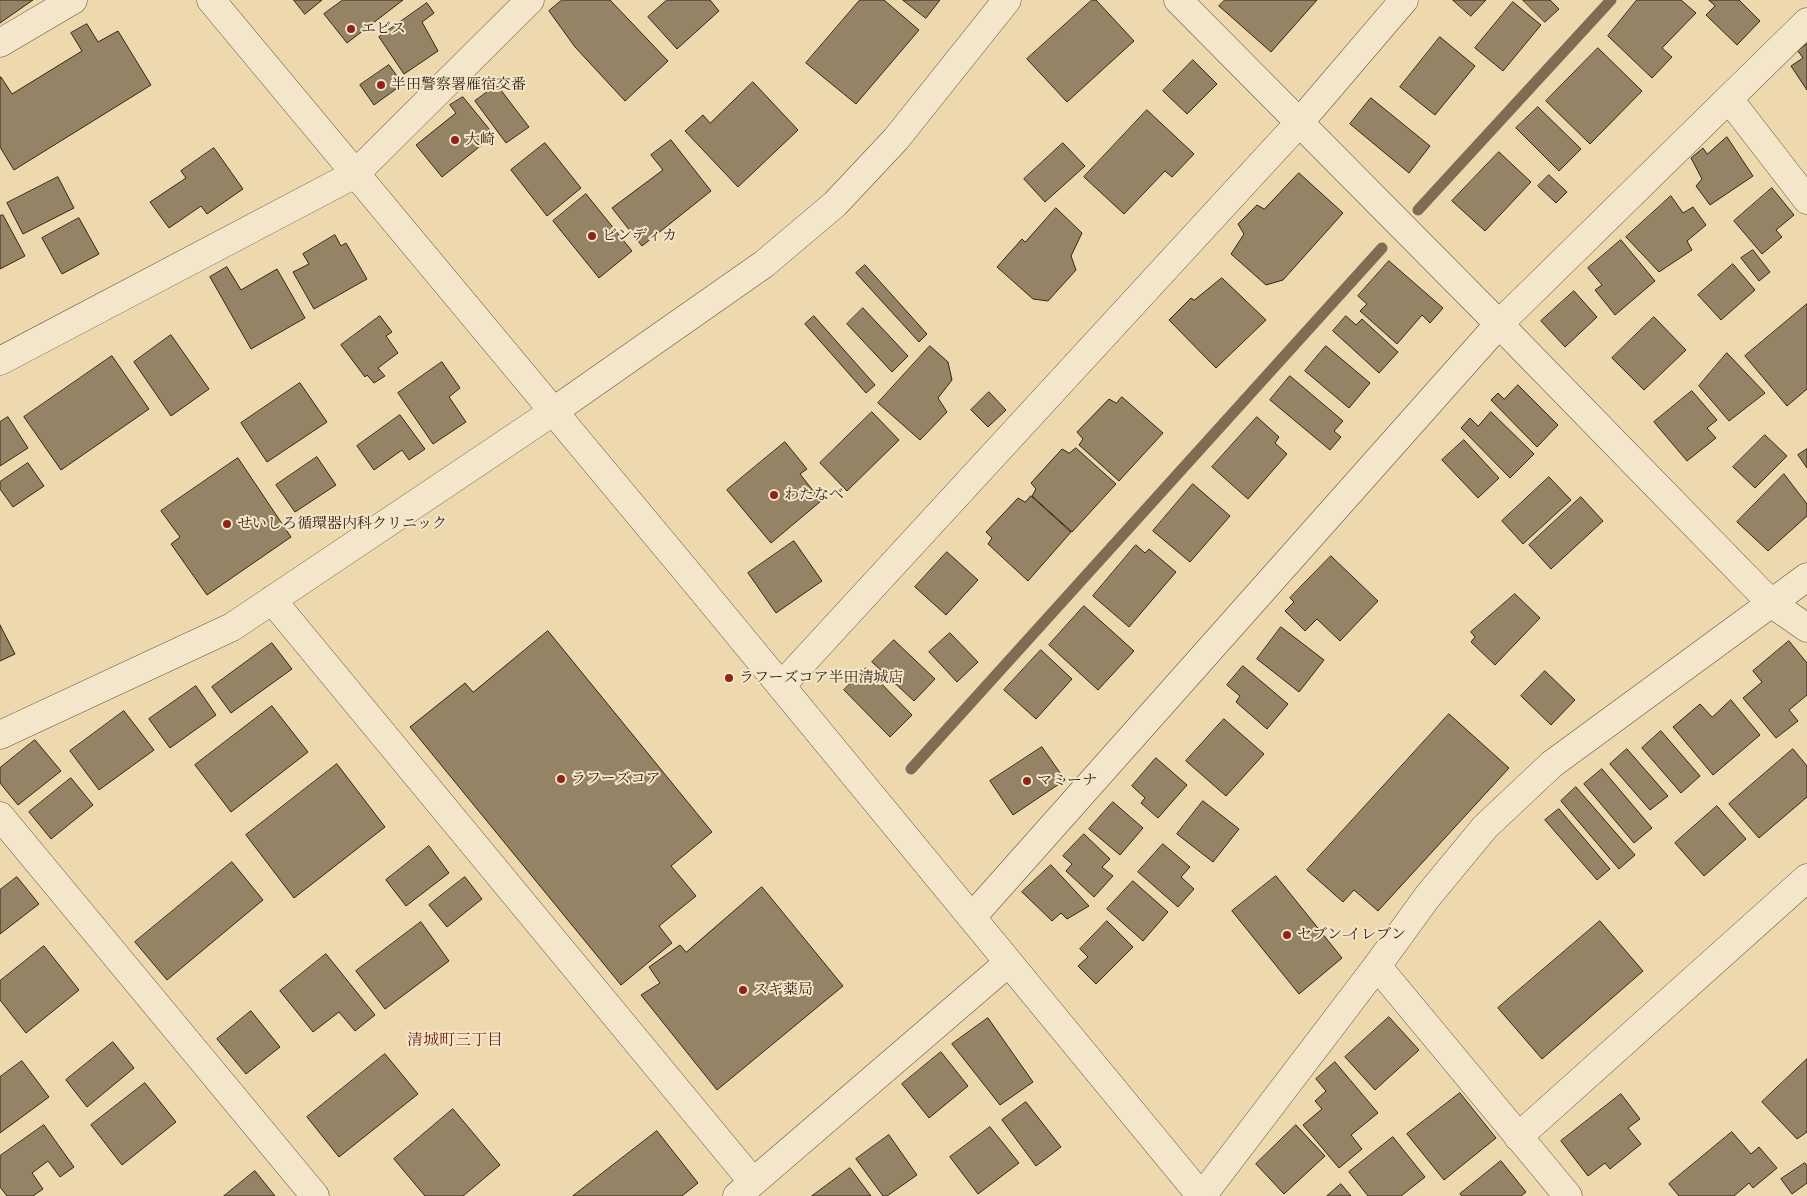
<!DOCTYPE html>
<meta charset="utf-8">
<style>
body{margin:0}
canvas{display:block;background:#eed9ae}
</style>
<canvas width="1807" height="1196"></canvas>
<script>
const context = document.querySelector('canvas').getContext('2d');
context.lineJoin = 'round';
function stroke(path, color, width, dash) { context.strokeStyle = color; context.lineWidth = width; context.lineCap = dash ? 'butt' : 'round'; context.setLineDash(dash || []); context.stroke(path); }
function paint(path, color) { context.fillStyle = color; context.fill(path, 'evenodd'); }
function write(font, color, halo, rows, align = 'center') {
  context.font = font + ' "IM FELL French Canon","Noto Serif JP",serif'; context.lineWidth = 4; context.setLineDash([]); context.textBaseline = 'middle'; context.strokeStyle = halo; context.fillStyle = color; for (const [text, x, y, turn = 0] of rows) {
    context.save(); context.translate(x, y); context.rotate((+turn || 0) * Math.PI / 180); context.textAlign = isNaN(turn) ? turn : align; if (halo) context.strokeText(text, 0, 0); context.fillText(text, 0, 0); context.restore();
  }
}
const stream = new Path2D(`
 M1418,210l193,-210
 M911,769l471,-521`);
const building = new Path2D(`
 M0,0h33l-33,23z
 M294,0h28l-17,14z
 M343,0h60l-56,43 -23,-29z
 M562,0h48l58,61 -43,40 -50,-54 -26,-36z
 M667,0h43l9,11 -42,38 -29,-32z
 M860,0h24l35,30 -63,74 -50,-41z
 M903,0h37l-14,18z
 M1092,0h4l38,41 -67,61 -40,-43z
 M1225,0h92l-46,52 -52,-46z
 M1453,0h33l-15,16z
 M1523,0h27l9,9 -14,13z
 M1637,0h44l15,13 -34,35 10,9 -20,21 -44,-42z
 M1709,0h30l21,21 -23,24 -31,-30 9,-9z
 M1513,2l28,23 -38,46 -28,-23z
 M427,3l7,10 -12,9 16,29 -34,23 -25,-37z
 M87,24l11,18 20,-11 33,54 -137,85 -14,-23v-70h1l11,17 70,-43 -11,-18z
 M1440,37l35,29 -40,49 -35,-28z
 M1807,44v46l-16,-24 12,-8 -5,-7z
 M1598,48l44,43 -52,53 -44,-43z
 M1193,60l24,24 -30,30 -24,-23z
 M389,65l14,19 -29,21 -14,-20z
 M753,82l45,48 -60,57 -53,-56 18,-16 7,8z
 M497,85l32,42 -23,16 -31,-42z
 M463,97l31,38 -52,42 -26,-32 40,-32 -6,-8z
 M1371,98l59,48 -21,27 -59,-49z
 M1538,107l43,42 -22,22 -43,-43z
 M1147,110l47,44 -22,23 -7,-6 -41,43 -40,-37z
 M1727,137l26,39 -43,29 -14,-19 6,-7 -11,-21 12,-10 4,6z
 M671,140l40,51 -69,55 -30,-38 51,-38 -12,-15z
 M545,143l36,45 -34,28 -36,-46z
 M1063,143l22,23 -40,36 -21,-23z
 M214,148l29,41 -36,25 -6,-8 -32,22 -19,-26 36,-24 -5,-7z
 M1499,152l32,30 -46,49 -33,-30z
 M1299,173l44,40 -60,67 -17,5 -35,-31 13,-20 -6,-10 19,-19 7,4z
 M1549,175l18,17 -11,11 -18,-17z
 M58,177l16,31 -51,26 -16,-31z
 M1772,188l22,27 -18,15 6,7 -20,17 -28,-33z
 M586,194l46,57 -33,27 -46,-57z
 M1671,196l12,17 10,-6 13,18 -19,16 5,9 -33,22 -33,-35z
 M1056,208l26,25 -11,23 5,14 -28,31 -15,-2 -36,-32 25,-28 3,3z
 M3,215l22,41 -25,13v-53z
 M79,218l20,36 -37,20 -20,-36z
 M335,235l6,11 5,-3 21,36 -53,30 -21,-37 16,-8 -6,-10z
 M1621,240l34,41 -40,34 -20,-25 7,-5 -14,-17z
 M1753,250l17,22 -11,9 -18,-23z
 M1389,261l54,47 -13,15 -8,-8 -25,29 -37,-33 7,-7 -9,-8z
 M1733,264l22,26 -34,30 -23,-25z
 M865,265l62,69 -8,8 -63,-69z
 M227,267l14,23 36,-21 28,49 -54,31 -41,-72z
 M1222,278l44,42 -50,48 -47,-48 22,-22 3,2z
 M1574,291l23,26 -32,30 -24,-26z
 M1807,304v85l-20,17 -42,-50z
 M863,308l45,48 -16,16 -45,-48z
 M380,316l12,16 -6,4 12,17 -20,15 7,8 -11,7 -7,-8 -2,2 -24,-32z
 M814,316l61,69 -9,8 -61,-69z
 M1346,316l10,9 6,-6 36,33 -19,21 -46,-42z
 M1654,317l32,33 -42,40 -32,-32z
 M171,335l38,54 -38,27 -37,-54z
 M930,346l18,16 4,18 -14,18 9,14 -27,28 -42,-37z
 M1326,346l44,37 -21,25 -44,-37z
 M1727,353l38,40 -36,28 -30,-35z
 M112,356l37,53 -88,61 -37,-53z
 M442,362l18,26 -11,9 17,25 -33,22 -35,-51z
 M1290,376l53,45 -9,10 7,6 -11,13 -60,-50z
 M300,383l27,39 -60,40 -26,-39z
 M1518,385l40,40 -21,22 -46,-47 7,-7 6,6z
 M1692,391l25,29 -10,8 9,10 -29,23 -33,-39z
 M989,392l17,18 -18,17 -17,-17z
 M1122,397l41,36 -44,48 -40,-36 4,-6 -6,-7 32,-33 7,4z
 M872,412l27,28 -52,51 -27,-28z
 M1491,412l43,42 -24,24 -49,-50 9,-10 8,8z
 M400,415l25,34 -16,11 -7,-10 -28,20 -17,-24z
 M8,417l20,31 -28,18v-44z
 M1257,417l22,20 -4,6 12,11 -39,45 -36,-32z
 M1765,435l22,21 -32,32 -22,-21z
 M1464,440l35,38 -21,20 -36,-38z
 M785,442l22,27 -7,5 21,27 -50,42 -44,-53z
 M1076,448l40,36 -44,48 -40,-36 4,-7 -5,-6 31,-34 7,4z
 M1807,449v19l-9,-13z
 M317,457l19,28 -41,27 -19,-27z
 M238,458l53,79 -84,58 -36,-51 9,-7 -19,-26z
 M28,463l16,23 -31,21 -13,-18v-7z
 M1784,474l23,30v12l-39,35 -31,-29z
 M1549,477l22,23 -48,44 -21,-23z
 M1193,484l37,32 -40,46 -37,-31z
 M1031,496l40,36 -43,49 -40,-37 4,-6 -6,-6 32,-34 7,4z
 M1581,497l22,24 -52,48 -22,-24z
 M794,541l28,40 -46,32 -28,-40z
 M1136,545l9,8 4,-4 27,23 -47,55 -36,-31z
 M947,552l31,28 -32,35 -31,-28z
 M1331,556l47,45 -38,40 -23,-22 -12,12 -20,-20 9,-9 -4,-4z
 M1515,594l25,24 -45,47 -24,-23 4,-5 -4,-5z
 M1084,606l50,45 -36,39 -49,-45z
 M0,625l15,29 -15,7z
 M1281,627l43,33 -25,32 -42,-33z
 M548,631l164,201 -41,34 25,30 -37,30 13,17 -51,42 -211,-258 55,-44 8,9z
 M950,633l28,29 -21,20 -28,-30z
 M894,640l41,39 -21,22 -42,-39z
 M1789,641l18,22v32l-18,15 9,11 -22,17 -33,-40 19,-16 -9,-11z
 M272,643l20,26 -61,44 -19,-26z
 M1041,650l31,29 -36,40 -32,-29z
 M1243,666l45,38 -21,25 -31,-27 4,-6 -13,-11z
 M866,668l46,47 -22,22 -46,-47z
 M1545,671l30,29 -24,25 -30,-29z
 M196,686l20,29 -46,33 -21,-29z
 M1731,700l29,35 -47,40 -40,-48 27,-23 12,13z
 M272,706l36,46 -77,60 -36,-47z
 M124,711l30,39 -55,40 -29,-39z
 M1449,714l60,54 -131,143 -24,-21 -11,12 -36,-32z
 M1224,719l40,35 -38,42 -40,-35z
 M1661,731l39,45 -19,17 -39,-45z
 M35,740l26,31 -43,34 -18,-22v-15z
 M1042,747l23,33 -52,35 -23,-34z
 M1627,749l41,47 -18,14 -40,-46z
 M1793,749l14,17v31l-48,41 -30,-34z
 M1156,758l31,27 -29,33 -17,-15 4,-5 -13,-12z
 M337,764l48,63 -91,71 -48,-63z
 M1602,769l50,59 -18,15 -50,-59z
 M71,778l22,27 -42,34 -22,-27z
 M1576,787l59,68 -16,14 -58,-68z
 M1203,801l36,28 -26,33 -36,-28z
 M1113,802l30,26 -23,27 -31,-26z
 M1717,806l29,33 -42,37 -29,-33z
 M1559,809l51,60 -13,11 -52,-60z
 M1084,834l26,25 -8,8 11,9 -19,21 -28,-26 6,-7 -9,-8z
 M1163,844l27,23 -9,10 13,12 -16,18 -40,-35z
 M429,846l20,27 -43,33 -20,-26z
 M232,862l31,38 -96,80 -32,-38z
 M1051,865l38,41 -22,13 -6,-6 -9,8 -30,-29z
 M1276,876l66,82 -43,36 -67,-83z
 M17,877l22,27 -39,30v-44z
 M465,877l17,22 -35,28 -18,-22z
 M1133,881l35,31 -25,29 -36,-32z
 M762,887l81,99 -126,104 -76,-95 19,-12 -11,-16 31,-22 6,7z
 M1107,921l26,26 -37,37 -18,-18 10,-9 -8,-8z
 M1600,921l43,50 -101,88 -44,-51z
 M421,922l28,39 -64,48 -29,-38z
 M44,946l35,44 -53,43 -26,-33v-19z
 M326,954l49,61 -20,16 -16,-19 -26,20 -33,-41z
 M251,1011l29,36 -34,27 -29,-35z
 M1389,1017l30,33 -44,40 -30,-33z
 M988,1018l45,64 -33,23 -48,-61z
 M113,1042l21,26 -47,39 -21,-27z
 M941,1052l27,34 -39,32 -27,-34z
 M385,1054l33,40 -79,63 -32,-40z
 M1807,1059v73l-10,7 -35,-37z
 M22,1061l27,36 -49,36v-56z
 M1335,1062l43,51 -27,22 11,14 -23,19 -36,-43 19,-16 -7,-8 11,-10 -10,-12z
 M145,1083l31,39 -54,43 -31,-40z
 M1460,1093l36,45 -52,42 -37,-46z
 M1621,1094l19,25 -12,9 13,16 -31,25 -5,-6 -17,13 -27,-35z
 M1026,1102l35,45 -25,19 -34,-46z
 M453,1109l47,56 -37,31h-38l-31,-37z
 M44,1125l30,42 -14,10 -12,-16 -16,12 11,16 -10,7h-26l-7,-9v-31z
 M1296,1125l29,31 -41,38 -28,-30z
 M990,1127l29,36 -41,31 -28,-37z
 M657,1131l41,52 -16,13h-109z
 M1732,1132l19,22 8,-7 18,21 -24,20 -4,-5 -15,13h-55l-10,-12z
 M889,1135l28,40 -30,21h-4l-27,-37z
 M1393,1137l32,40 -24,19h-33l-19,-24z
 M1501,1161l25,31 -5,4h-59l-2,-2z
 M1805,1163l2,3v17l-15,11 -11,-15z
 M850,1168l21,28h-59z
 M255,1171l20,25h-51z
 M1341,1184l10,12h-24z`);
const minor = new Path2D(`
 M1178,0l321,324 272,279 36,25
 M0,43l73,-43
 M1729,99l78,101
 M0,361l355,-187 175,-174
 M272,600l481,582
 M781,686l518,-563 105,-123
 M0,735l232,-108 322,-216
 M0,816l315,380
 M972,917l527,-593 308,-302
 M1377,966l191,230
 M1518,1137l289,-259
 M737,1196l271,-233
 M1202,1196l175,-230 51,-70 57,-69 67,-63 255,-187`);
const tertiary = new Path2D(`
 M211,0l482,579 508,617
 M554,411l210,-147 71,-60 61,-65 111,-139`);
const markers = [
 [351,29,5,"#8f2418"],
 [381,85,5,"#8f2418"],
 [455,140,5,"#8f2418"],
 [592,236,5,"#8f2418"],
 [774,495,5,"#8f2418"],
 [227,524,5,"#8f2418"],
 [729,678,5,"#8f2418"],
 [561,779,5,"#8f2418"],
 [1027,781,5,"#8f2418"],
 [1287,935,5,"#8f2418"],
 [743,990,5,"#8f2418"]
];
const poiNames = [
 ["エビス",361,29],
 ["半田警察署雁宿交番",391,85],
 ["大崎",465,140],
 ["ビンディカ",602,236],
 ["わたなべ",784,495],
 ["せいしろ循環器内科クリニック",237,524],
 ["ラフーズコア半田清城店",739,678],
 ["ラフーズコア",571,779],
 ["マミーナ",1037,781],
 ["セブン-イレブン",1297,935],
 ["スギ薬局",753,990]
];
const neighbourhoodNames = [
 ["清城町三丁目",455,1041]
];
stroke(stream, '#7e6d52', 11);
paint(building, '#958365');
stroke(building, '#352615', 1);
stroke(minor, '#63533b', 29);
stroke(tertiary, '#63533b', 29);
stroke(minor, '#f4e6ca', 28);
stroke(tertiary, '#f4e6ca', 28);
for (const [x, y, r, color] of markers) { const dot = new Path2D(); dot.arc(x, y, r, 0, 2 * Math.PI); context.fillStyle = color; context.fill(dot); stroke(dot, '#f4e6ca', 2); }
write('15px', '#352615', '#f4e6ca', poiNames, 'left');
write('16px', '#7a1f14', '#f4e6ca', neighbourhoodNames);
</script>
